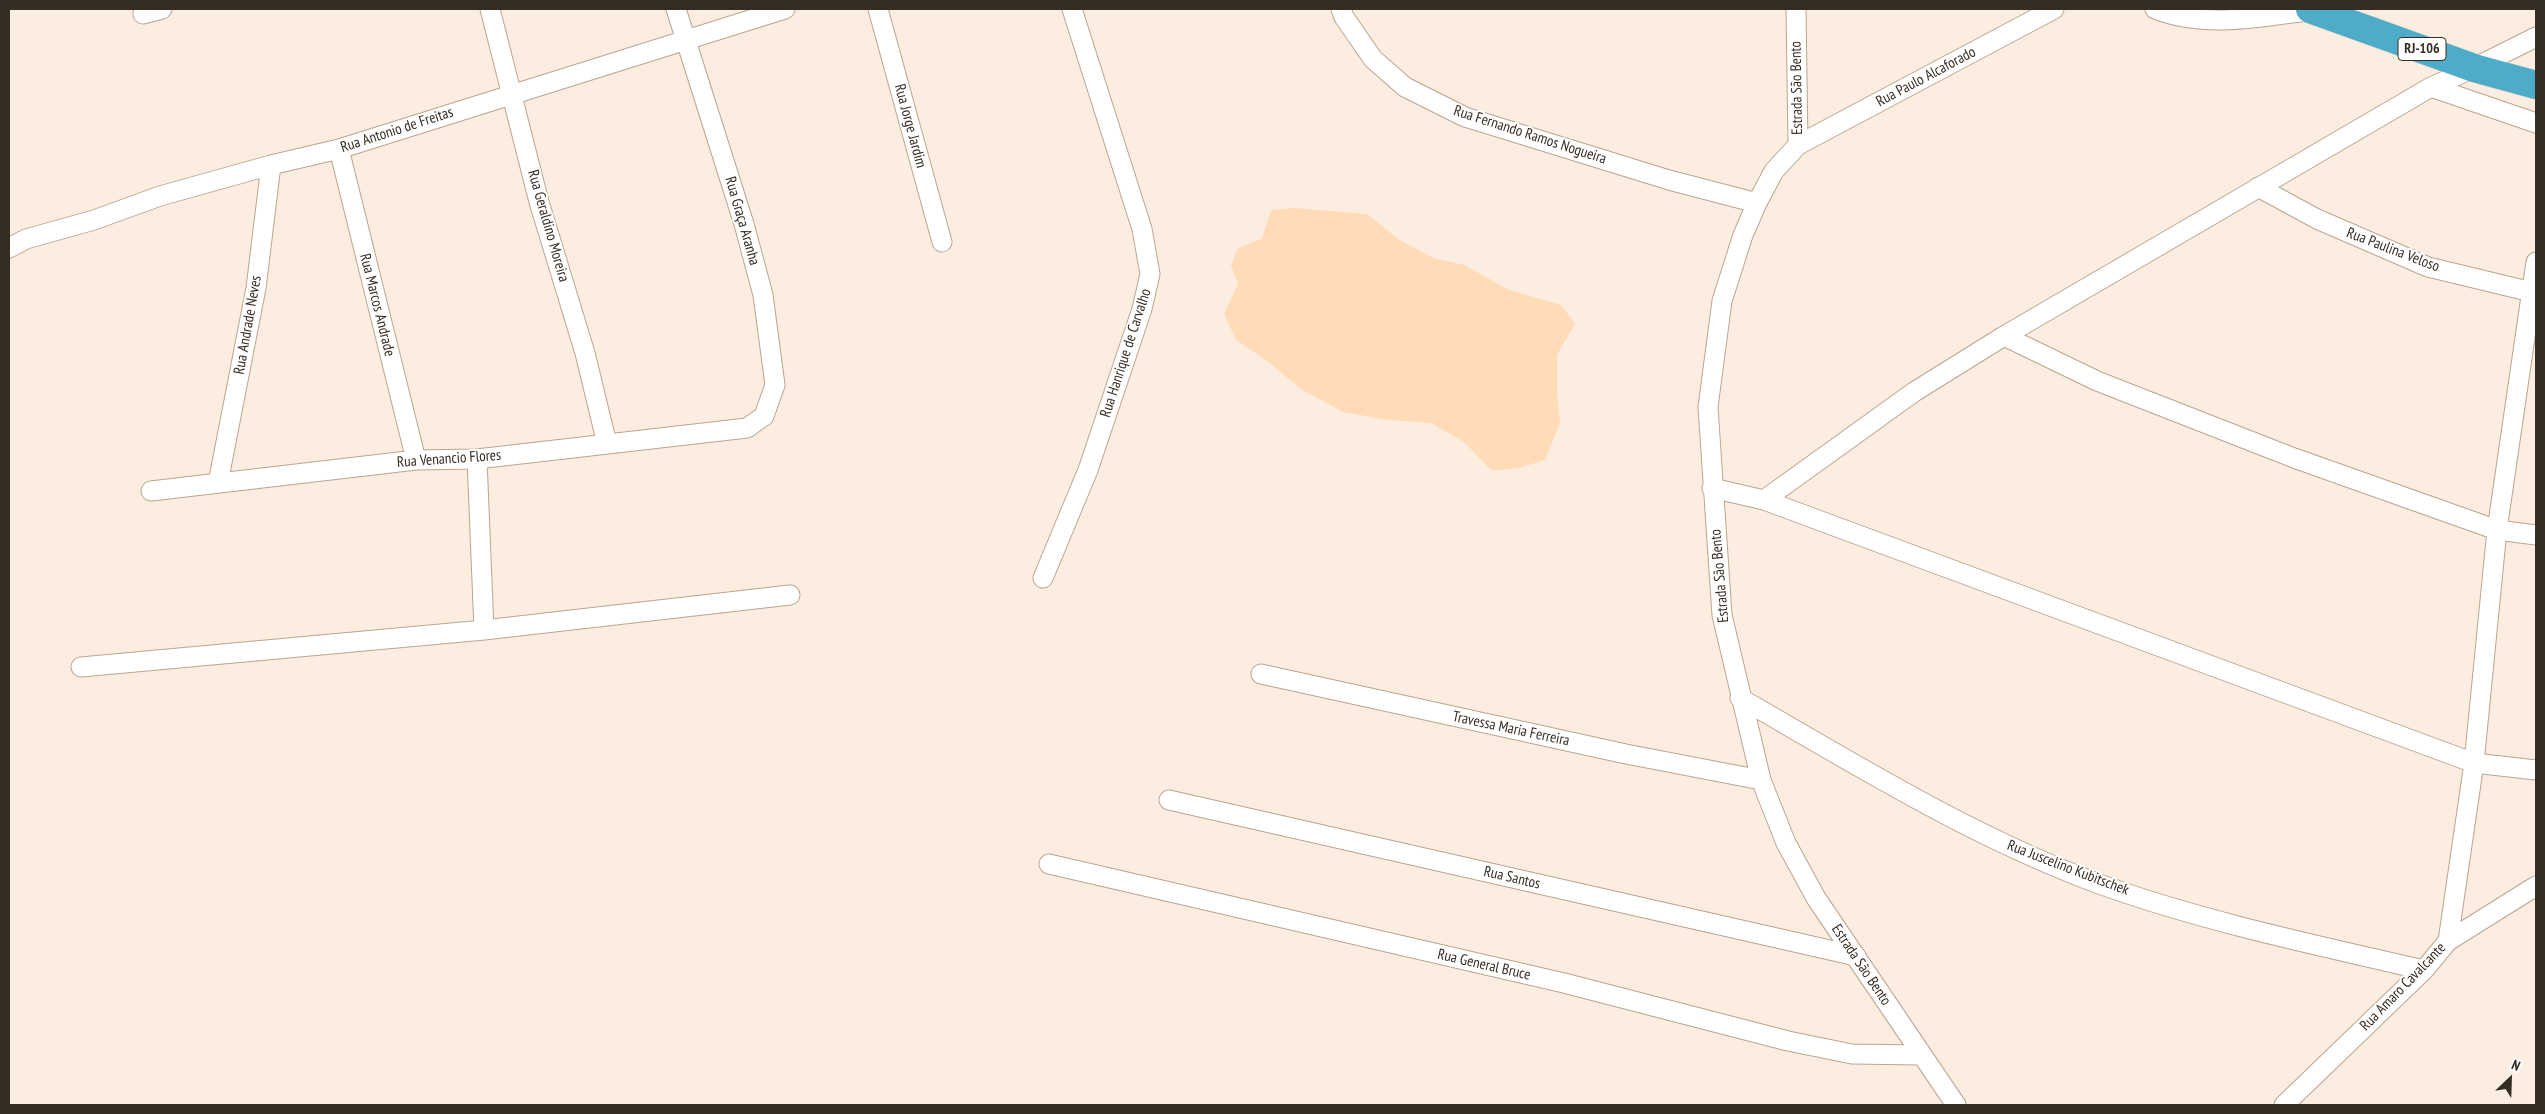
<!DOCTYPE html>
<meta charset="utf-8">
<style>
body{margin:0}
#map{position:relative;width:2545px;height:1114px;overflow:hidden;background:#fbeddf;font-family:"PT Sans Narrow",sans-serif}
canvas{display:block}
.frame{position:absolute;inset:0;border:10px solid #352c23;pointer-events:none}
.north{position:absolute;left:2485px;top:1054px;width:50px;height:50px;-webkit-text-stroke:4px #fff;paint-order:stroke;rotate:24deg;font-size:14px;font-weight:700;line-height:20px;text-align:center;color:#352c23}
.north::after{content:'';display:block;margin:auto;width:18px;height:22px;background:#352c23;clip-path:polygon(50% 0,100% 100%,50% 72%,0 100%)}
</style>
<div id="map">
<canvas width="2545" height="1114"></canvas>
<div class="frame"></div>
<div class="north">N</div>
</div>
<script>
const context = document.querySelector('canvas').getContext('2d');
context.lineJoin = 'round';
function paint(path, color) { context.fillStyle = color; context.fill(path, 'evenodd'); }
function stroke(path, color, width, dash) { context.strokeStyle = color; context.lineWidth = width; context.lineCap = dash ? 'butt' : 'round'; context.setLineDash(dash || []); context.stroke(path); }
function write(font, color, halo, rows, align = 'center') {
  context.font = font + ' "PT Sans Narrow",sans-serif'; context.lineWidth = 4; context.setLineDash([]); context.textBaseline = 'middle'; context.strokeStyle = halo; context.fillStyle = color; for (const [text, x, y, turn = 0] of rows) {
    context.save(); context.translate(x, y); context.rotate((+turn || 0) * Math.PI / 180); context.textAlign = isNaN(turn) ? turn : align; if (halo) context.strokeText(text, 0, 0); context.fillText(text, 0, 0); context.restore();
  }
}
const green = new Path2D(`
 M1294,208l73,6 31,25 35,19 31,7 45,25 52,15 14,19 -18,31v40l3,28 -15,37 -26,8 -27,3 -28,-29 -33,-19 -43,-3 -45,-8 -42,-23 -34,-28 -31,-21 -12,-26 14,-30 -7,-19 7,-17 24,-9 9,-29z`);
const minor = new Path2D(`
 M490,9l49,193 46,151 22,91
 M878,9l64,233
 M1341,9l3,8 29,42 32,28 60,30 204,63 88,23
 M1796,9l2,136
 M2155,9c50,20 106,8 159,1
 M143,14l19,-5
 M2431,87l105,36
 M339,149l77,311
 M2258,187l59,32 111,48 108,26
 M9,248l17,-9 68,-19 66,-24 111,-31 68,-16 446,-140
 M2004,336l93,45 197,77 203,72 39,5
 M477,459l7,171
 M218,483l38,-195 15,-123
 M1712,488l52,12 710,263 62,7
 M151,491l265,-31 61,-1 270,-31 17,-12 11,-31 -12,-90 -19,-71 -68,-215
 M1764,500l150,-108 90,-56 427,-249 43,-19 62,-31
 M1043,578l45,-108 54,-161 8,-35 -8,-45 -70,-220
 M81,667l403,-37 306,-35
 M1261,674l365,80 135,26
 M1740,698c118,68 234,140 362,187 104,37 214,60 322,85
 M1169,800l687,156
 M1049,864l515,119 224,58 64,13 69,1
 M2448,941l26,-178 23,-233 39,-268
 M1956,1105l-140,-207 -30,-55 -25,-63 -39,-165 -14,-208 14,-106 21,-66 14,-32 17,-32 24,-26 256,-136
 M2284,1105l140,-135 24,-29 88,-55`);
const trunk = new Path2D(`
 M2310,9l164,59 62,17`);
const shields = [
 [2422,49,48]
];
const shieldNames = [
 ["RJ-106",2422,49]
];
const streetNames = [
 ["Rua Paulo Alcaforado",1926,77,-28],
 ["Estrada São Bento",1797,88,-91],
 ["Rua Jorge Jardim",910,126,75],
 ["Rua Antonio de Freitas",397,130,-18],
 ["Rua Fernando Ramos Nogueira",1530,135,18],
 ["Rua Graça Aranha",742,221,74],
 ["Rua Geraldino Moreira",548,226,74],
 ["Rua Paulina Veloso",2393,250,21],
 ["Rua Marcos Andrade",377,305,76],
 ["Rua Andrade Neves",248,325,-80],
 ["Rua Hanrique de Carvalho",1126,353,-72],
 ["Rua Venancio Flores",449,459,-4],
 ["Estrada São Bento",1720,576,-95],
 ["Travessa Maria Ferreira",1511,729,12],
 ["Rua Juscelino Kubitschek",2068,868,21],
 ["Rua Santos",1512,878,13],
 ["Rua General Bruce",1484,965,13],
 ["Estrada São Bento",1861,965,56],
 ["Rua Amaro Cavalcante",2403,987,-46]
];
paint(green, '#ffdbb8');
stroke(minor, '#bca58f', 21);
stroke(trunk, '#d3d1cf', 29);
stroke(minor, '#fff', 19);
stroke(trunk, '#4eacc8', 28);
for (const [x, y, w] of shields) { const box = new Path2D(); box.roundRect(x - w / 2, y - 11.5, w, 23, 4); context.fillStyle = '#fff'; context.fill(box); stroke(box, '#352c23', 1); }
write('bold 14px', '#352c23', null, shieldNames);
write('15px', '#352c23', '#fff', streetNames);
</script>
